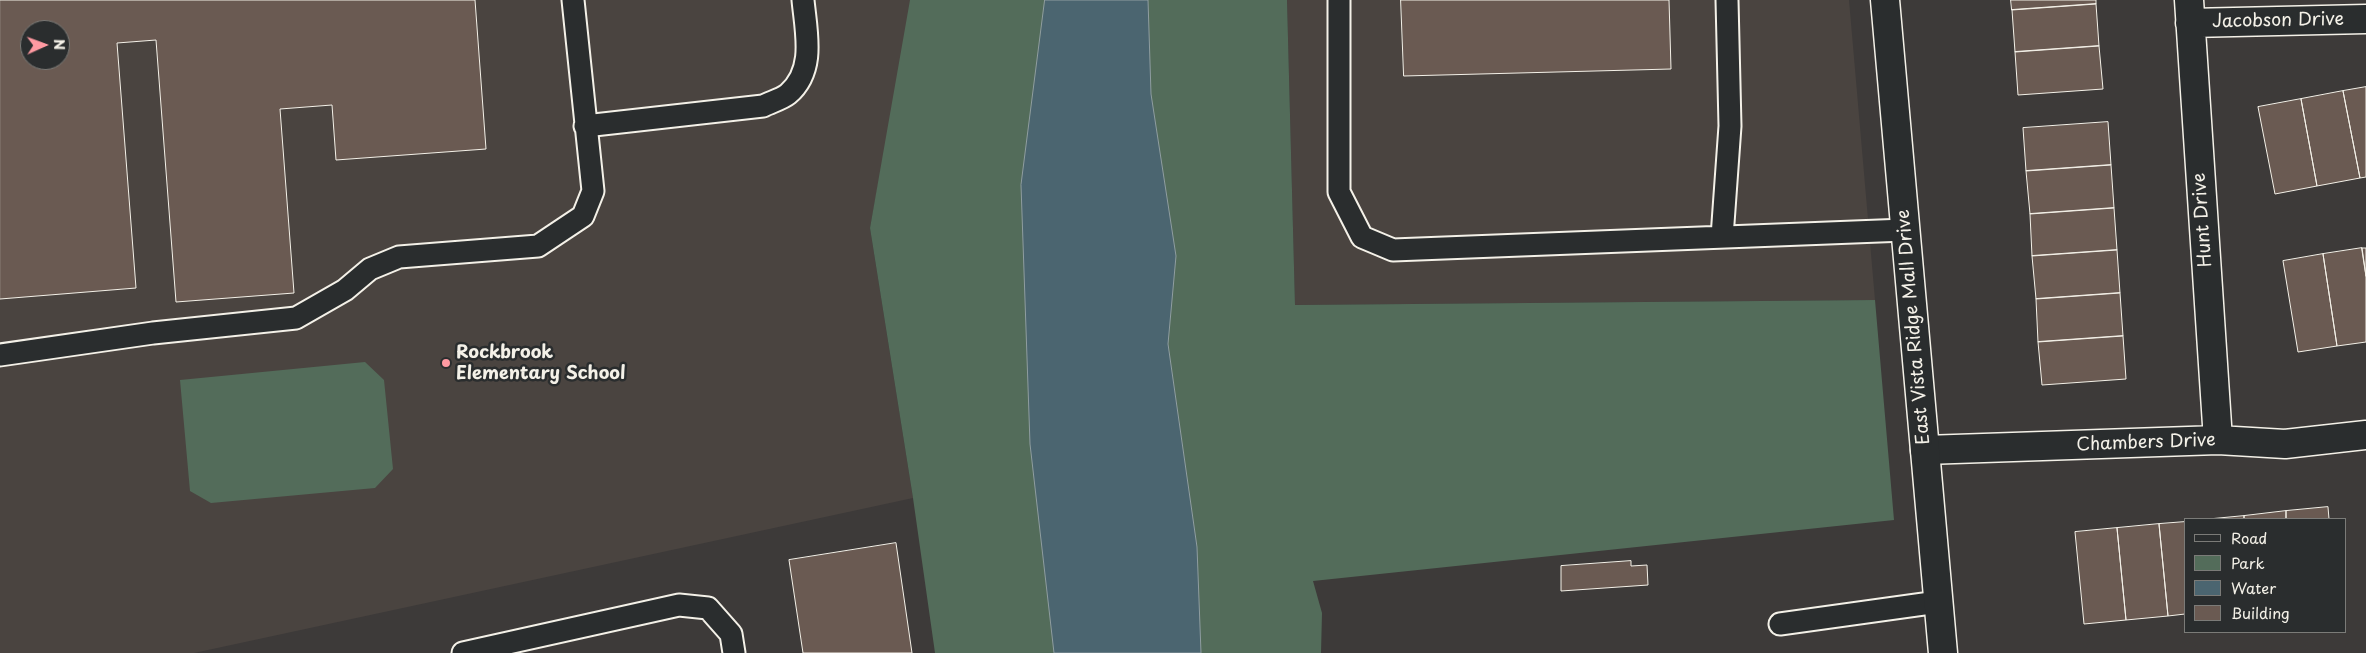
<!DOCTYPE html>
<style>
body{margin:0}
#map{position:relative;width:2366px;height:653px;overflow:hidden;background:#3d3a39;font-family:"Playpen Sans",sans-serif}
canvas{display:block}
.legend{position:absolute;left:2184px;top:518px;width:162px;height:115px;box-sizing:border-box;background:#2a2d2e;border:1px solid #7b7b78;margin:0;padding:6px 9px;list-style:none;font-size:15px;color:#f4f1e8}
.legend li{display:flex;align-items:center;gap:10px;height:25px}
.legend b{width:25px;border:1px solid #7b7b78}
.north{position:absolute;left:20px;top:20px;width:50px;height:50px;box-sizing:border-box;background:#2a2d2e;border:1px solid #7b7b78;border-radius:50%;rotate:88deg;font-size:14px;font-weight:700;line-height:20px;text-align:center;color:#f4f1e8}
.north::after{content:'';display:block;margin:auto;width:18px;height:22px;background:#ff9aa2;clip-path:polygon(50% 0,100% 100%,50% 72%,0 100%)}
</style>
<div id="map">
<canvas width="2366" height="653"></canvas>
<ul class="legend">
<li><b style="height:6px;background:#2a2d2e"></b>Road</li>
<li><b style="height:14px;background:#536c5a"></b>Park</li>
<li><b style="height:14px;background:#4b6570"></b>Water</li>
<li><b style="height:14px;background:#6a5a52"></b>Building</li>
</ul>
<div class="north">N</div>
</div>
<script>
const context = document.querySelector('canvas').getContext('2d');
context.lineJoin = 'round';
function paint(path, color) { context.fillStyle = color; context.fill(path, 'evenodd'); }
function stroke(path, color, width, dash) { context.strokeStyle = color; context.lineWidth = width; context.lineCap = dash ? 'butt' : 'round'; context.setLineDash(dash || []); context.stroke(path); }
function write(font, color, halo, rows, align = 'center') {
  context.font = font + ' "Playpen Sans",sans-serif'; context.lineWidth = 5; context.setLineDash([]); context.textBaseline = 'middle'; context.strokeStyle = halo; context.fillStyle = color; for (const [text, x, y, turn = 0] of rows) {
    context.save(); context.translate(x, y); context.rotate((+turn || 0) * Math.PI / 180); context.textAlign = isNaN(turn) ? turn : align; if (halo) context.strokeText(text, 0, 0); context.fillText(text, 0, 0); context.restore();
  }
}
const built = new Path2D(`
 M0,0h913l-43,228 43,270 -719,155h-194zM30,30h30v30h-30z
 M1287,0h562l26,300 -580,5z`);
const green = new Path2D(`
 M910,0h377l8,305 580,-5 19,220 -581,61 9,32 -1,40h-386l-22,-155 -43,-270z
 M365,362l19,18 9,89 -18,19 -164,15 -21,-12 -10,-111z`);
const water = new Path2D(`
 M1045,0h103l3,94 25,162 -8,88 29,203 4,106h-147l-24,-209 -9,-259z`);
const building = new Path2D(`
 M0,0h475l11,149 -150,11 -4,-55 -52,4 14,184 -118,9 -20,-262 -39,3 19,245 -136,11zM30,30h30v30h-30z
 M1401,0h268l2,69 -267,7z
 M2011,0h85v4l-84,6z
 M2096,4l3,42 -84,6 -3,-42z
 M2099,46l4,43 -85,6 -3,-43z
 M2366,87v90l-6,1 -17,-87z
 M2343,91l17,87 -43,8 -16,-87z
 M2301,99l16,87 -42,8 -17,-87z
 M2108,122l3,43 -85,6 -3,-43z
 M2111,165l3,43 -84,6 -4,-43z
 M2114,208l3,42 -85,6 -2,-42z
 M2362,248h4v28z
 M2362,248l4,28v66l-29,4 -14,-92z
 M2117,250l3,43 -84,6 -4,-43z
 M2323,254l14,92 -39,6 -15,-91z
 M2120,293l3,43 -85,6 -2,-43z
 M2123,336l3,43 -84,6 -4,-43z
 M2328,507l1,12h-43v-8z
 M2286,511v8h-42v-3z
 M2244,516v3h-35z
 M2185,522v92l-17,2 -9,-92z
 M2159,524l9,92 -42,4 -9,-92z
 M2117,528l9,92 -42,4 -9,-92z
 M896,543l16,110h-109l-14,-93z
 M1631,561v5l16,-1 1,20 -87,6v-25z`);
const service = new Path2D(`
 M1339,0v192l23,45 31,13 512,-20
 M585,126l178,-20c8,-4 19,-7 25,-12 28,-24 18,-62 15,-94
 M1722,237l8,-111 -3,-126
 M0,355l153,-22 143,-15 49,-28 25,-21 29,-12 139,-11 45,-30 10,-25 -20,-191
 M1780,624l158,-22
 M463,653l216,-48 29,3 23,26 3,19`);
const minor = new Path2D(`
 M2189,0l29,440
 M2190,23l176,-4
 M1925,450l293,-10 67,4 81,-9`);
const secondary = new Path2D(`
 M1885,0l58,653`);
const markers = [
 [446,363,5,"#ff9aa2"]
];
const streetNames = [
 ["Jacobson Drive",2278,21,-1],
 ["Hunt Drive",2203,220,-94],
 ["East Vista Ridge Mall Drive",1914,327,-95],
 ["Chambers Drive",2146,443,-2]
];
const poiNames = [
 ["Rockbrook",456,353],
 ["Elementary School",456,374]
];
paint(built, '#4a4440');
paint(green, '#536c5a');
paint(water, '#4b6570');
stroke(water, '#8f9da0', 1);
paint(building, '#6a5a52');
stroke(building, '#f4f1e8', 1);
stroke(service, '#f4f1e8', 25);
stroke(minor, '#f4f1e8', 31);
stroke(secondary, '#f4f1e8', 31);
stroke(service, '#2a2d2e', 21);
stroke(minor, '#2a2d2e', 28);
stroke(secondary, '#2a2d2e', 28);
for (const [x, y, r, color] of markers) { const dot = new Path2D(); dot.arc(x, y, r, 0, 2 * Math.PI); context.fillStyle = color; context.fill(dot); stroke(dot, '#2a2d2e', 2); }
write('18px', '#f4f1e8', '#2a2d2e', streetNames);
write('bold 18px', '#f4f1e8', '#2a2d2e', poiNames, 'left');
</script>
